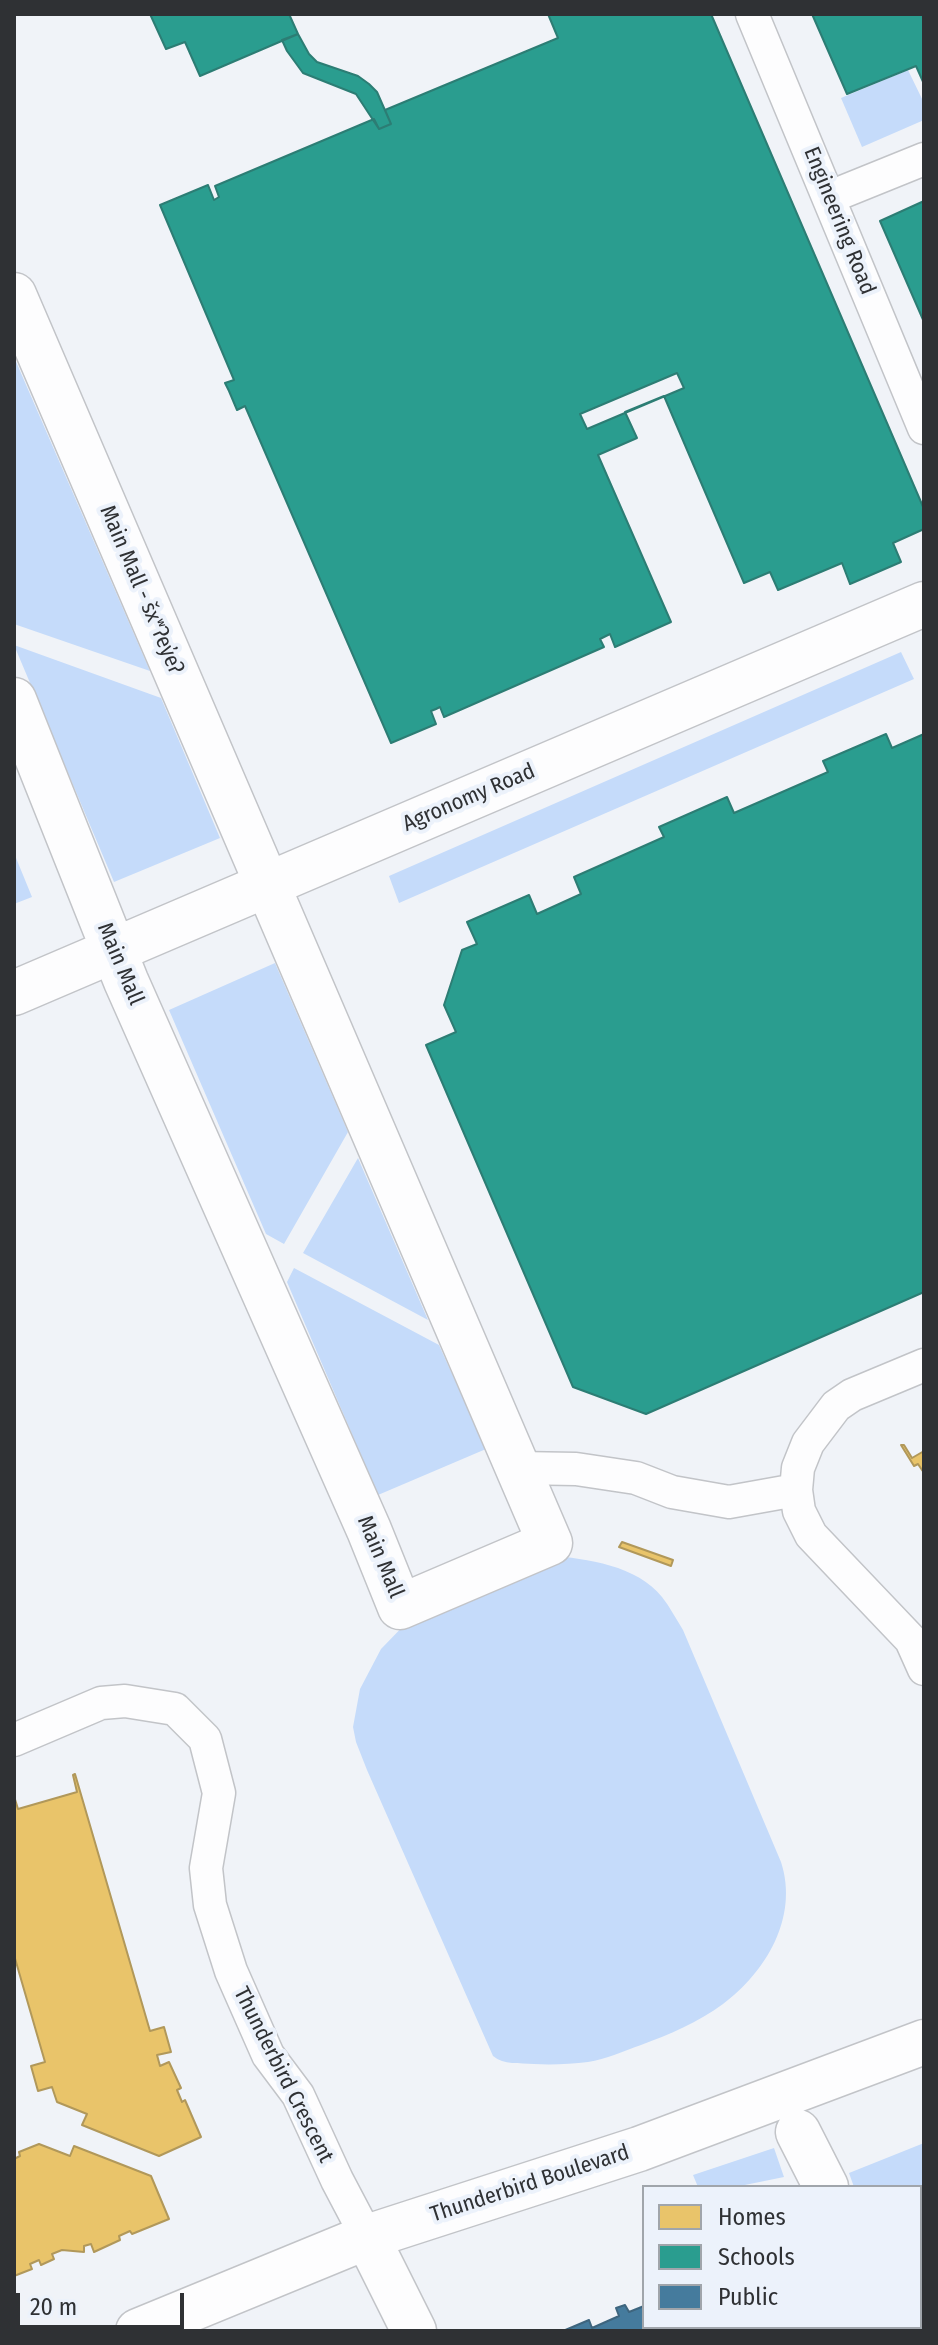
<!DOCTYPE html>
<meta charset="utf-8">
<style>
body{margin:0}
#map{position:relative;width:938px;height:2345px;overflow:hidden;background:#f0f3f8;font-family:"Fira Sans Condensed",sans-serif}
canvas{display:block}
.frame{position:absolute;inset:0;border:16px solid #2f3134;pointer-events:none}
.legend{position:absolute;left:642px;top:2185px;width:280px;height:144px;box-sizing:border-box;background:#ecf2fb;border:2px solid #a0a5ab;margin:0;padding:10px 14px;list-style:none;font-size:24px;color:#2f3134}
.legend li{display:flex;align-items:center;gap:16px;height:40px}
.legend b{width:40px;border:2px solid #a0a5ab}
.scale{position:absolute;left:16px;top:2293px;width:168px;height:36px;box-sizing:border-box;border:4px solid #2f3134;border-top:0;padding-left:10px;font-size:24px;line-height:28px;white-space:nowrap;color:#2f3134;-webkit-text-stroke:6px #ecf2fb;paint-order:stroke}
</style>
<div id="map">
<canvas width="938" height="2345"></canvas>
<div class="frame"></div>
<ul class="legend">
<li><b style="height:22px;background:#e9c46a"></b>Homes</li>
<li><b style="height:22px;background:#2a9d8f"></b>Schools</li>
<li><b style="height:22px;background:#457b9d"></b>Public</li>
</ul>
<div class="scale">20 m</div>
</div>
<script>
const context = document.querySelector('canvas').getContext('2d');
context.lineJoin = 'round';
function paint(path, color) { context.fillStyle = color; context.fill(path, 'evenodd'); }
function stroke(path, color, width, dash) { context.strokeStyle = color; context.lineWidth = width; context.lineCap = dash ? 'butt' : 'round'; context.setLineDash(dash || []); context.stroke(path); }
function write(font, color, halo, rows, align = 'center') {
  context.font = font + ' "Fira Sans Condensed",sans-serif'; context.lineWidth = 8; context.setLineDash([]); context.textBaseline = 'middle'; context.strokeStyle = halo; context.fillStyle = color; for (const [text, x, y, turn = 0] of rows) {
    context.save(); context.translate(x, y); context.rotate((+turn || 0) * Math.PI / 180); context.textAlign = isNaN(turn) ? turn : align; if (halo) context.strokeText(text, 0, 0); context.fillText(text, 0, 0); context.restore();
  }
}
const green = new Path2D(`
 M908,70l16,33v17l-62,27 -21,-49z
 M14,357l136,314 -136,-47z
 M14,645l147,53 59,140 -106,44z
 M901,652l13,27 -515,224 -10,-27z
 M14,853l18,44 -18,7z
 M275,963l73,169 -64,112 -18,-10 -97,-224z
 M358,1158l70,162 -125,-67z
 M294,1268l145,77 47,104 -108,46 -91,-213z
 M550,1556c36,2 88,10 112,41 8,10 14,22 21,33l98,232c18,55 -15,110 -58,142 -24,18 -55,31 -82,41 -17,6 -35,14 -53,17 -17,2 -36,3 -54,2 -15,-1 -30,1 -41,-8l-126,-286 -11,-28 -3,-15 7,-38 21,-40 32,-33z
 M924,2143v188h-13l-2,-4h11v-140h-66l-5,-14z
 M774,2148l10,29 -49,10h-37l-5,-12z`);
const homes = new Path2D(`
 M901,1445h3l8,13 12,-7v33v-11l-6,-9 -4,2z
 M622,1542l51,18 -2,6 -52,-19z
 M75,1774l75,257 14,-4 7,25 -14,3 3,11 9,-4 12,26 -4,2 5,12 3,-2 16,37 -42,19 -77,-31 5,-11 -30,-12 -5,-15 -14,4 -7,-25 14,-4 -31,-107v-159l4,13 59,-17 -4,-17z
 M39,2144l31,12 4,-10 77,30 18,43 -37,15 -2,-3 -11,5 1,4 -26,12 -3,-8 -7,2v6l-22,-2 -10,4 2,5 -13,6 -2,-5 -9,4 2,5 -18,7v-117l6,-3 -1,-4z`);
const schools = new Path2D(`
 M150,14h139l9,20 -98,42 -15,-34 -19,7z
 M548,14h163l213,495v20l-31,14 8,19 -51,22 -8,-21 -64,27 -8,-18 -26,11 -80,-187 -39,16 12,26 -39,17 73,167 -56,25 -5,-13 -10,5 4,8 -160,70 -4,-10 -4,2 -5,2 5,13 -45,19 -146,-337 -8,4 -8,-19 -4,-8 9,-3 -74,-175 48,-20 6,15 5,-3 -4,-11 159,-67 5,10 12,-5 -6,-14 173,-72z
 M812,14h112v70l-8,-18 -69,28z
 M298,34l11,20 8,8 41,14 11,8 8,8 14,32 -12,5 -23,-35 -53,-21 -16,-22 -5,-11z
 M924,201v121l-44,-101z
 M677,373l7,15 -97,41 -7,-15z
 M886,734l6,14 32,-14v558l-278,122 -73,-27 -147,-342 30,-13 -12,-27 18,-55 15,-6 -10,-22 62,-27 8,19 44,-20 -7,-17 90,-40 -5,-10 68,-30 7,16 94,-41 -5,-11z`);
const public = new Path2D(`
 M625,2305l4,7 15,-6v21h18l2,4h-101l26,-11 3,8 27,-12 -3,-8z`);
const lane = new Path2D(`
 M752,14l172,414
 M830,197l94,-38
 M924,1365l-72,30 -16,11 -28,37 -10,25 -2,22 3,21 12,24 100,105 13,29
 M518,1468l58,1 60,9 36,14 57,10 67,-12
 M14,1740l87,-37 24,-2 50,8 30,30 14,54 -13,75 4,37 21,66 37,84 30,40 39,85 30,57`);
const street = new Path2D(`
 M14,295l536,1248 -150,64 -31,-77 -243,-549 -112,-281
 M14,993l910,-389
 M798,2132l28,55
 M367,2237l47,94
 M886,2327l1,4
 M138,2331l229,-94 272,-88 285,-107`);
const streetNames = [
 ["Engineering Road",839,221,68],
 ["Main Mall - šxʷʔey̓eʔ",141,590,67],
 ["Agronomy Road",469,798,-23],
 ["Main Mall",120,964,67],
 ["Main Mall",380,1557,67],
 ["Thunderbird Crescent",283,2075,63],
 ["Thunderbird Boulevard",530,2184,-18]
];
paint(green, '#c5dbfa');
paint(homes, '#e9c46a');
stroke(homes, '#b1985a', 2);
paint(schools, '#2a9d8f');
stroke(schools, '#2c7d74', 2);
paint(public, '#457b9d');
stroke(public, '#3e657e', 2);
stroke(lane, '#c2c4c8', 35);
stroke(street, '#c2c4c8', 47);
stroke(lane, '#fdfdfe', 32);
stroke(street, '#fdfdfe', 44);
write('22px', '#2f3134', '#ecf2fb', streetNames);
</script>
